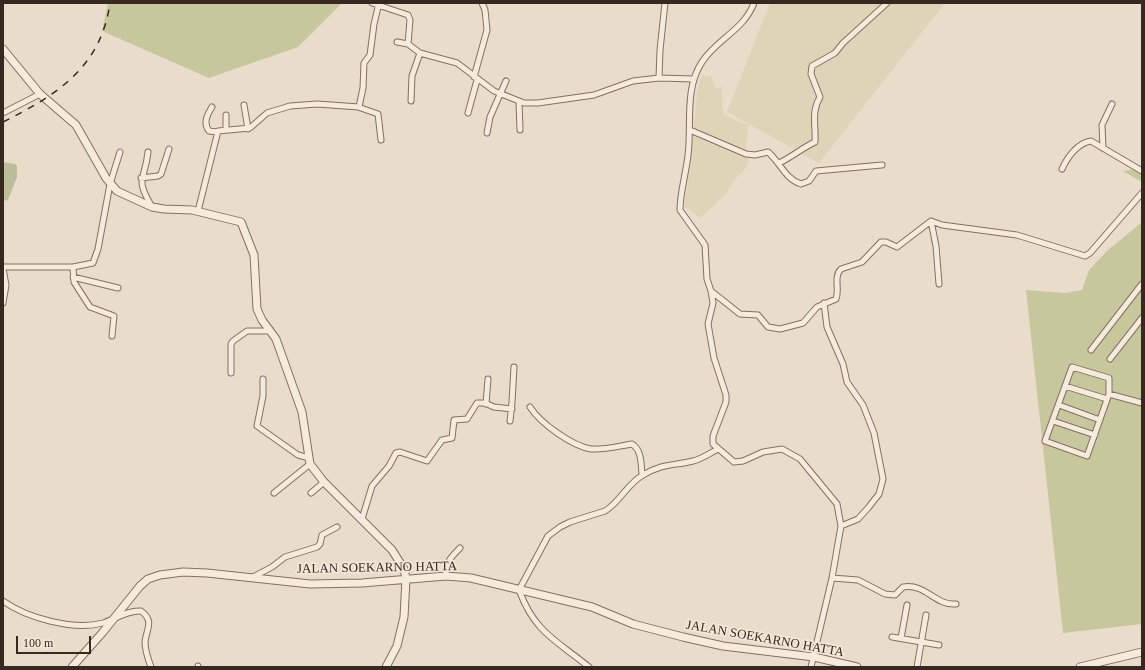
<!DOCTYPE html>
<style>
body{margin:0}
#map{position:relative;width:1145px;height:670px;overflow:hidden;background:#eadcca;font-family:Georgia,serif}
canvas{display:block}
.frame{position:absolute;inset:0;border:4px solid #372922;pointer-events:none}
.scale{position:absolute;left:16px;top:636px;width:75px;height:18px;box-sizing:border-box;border:2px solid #372922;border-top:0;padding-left:5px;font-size:12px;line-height:14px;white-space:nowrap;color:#372922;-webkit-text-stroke:3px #f2e7d8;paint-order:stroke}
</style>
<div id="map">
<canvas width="1145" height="670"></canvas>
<div class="frame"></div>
<div class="scale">100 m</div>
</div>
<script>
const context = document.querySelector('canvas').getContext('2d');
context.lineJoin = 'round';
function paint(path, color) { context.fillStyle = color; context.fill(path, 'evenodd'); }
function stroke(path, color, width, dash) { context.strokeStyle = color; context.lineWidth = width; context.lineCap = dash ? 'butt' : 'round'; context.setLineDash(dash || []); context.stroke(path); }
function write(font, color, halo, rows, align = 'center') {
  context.font = font + ' Georgia,serif'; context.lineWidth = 3.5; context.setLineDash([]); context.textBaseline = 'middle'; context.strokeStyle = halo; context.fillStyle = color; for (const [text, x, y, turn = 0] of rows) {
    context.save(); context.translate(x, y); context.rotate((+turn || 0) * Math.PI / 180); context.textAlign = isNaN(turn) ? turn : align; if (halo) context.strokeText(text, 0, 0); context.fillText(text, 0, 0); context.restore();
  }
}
const farmland = new Path2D(`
 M770,3h175l-126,160 -92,-51z
 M701,75l10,1 5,12 6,-1 1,28 25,10 -2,23 3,11 -4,10 -11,11 -8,14 -26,24 -16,-12 6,-37 7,-75z`);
const green = new Path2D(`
 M108,3h234l-44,44 -89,31 -107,-47z
 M1142,168v14l-19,-11z
 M1142,222v402l-79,9 -37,-343 39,3 17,-3 7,-20 19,-20z`);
const cemetery = new Path2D(`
 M3,162l12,2 2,2v11l-9,23 -5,1z`);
const minor = new Path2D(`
 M372,3l36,12 2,5 -2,24 12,9 37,10 37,28 30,12h14l56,-8 39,-14 26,-3 35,1
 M397,42l11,2
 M474,77l13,-47 -2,-20 -3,-7
 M659,78l1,-28 5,-47
 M411,101l1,-25 8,-23
 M519,102l1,28
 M244,105l4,24
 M212,107c-5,8 -9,16 -3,24l8,1
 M358,107l20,7 3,26
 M3,113l37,-19
 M468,113l9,-33
 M226,115v15
 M690,130l56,24 9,1 13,-3c12,10 17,27 33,32l8,-3 7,-10 66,-6
 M487,133l3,-16 16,-36
 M1103,148l-1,-23 10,-21
 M148,152c-3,30 -14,24 4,55
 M779,163c13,-6 23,-15 36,-21 1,-17 -4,-30 5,-45l-9,-23 1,-8 23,-13 8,-10 44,-40
 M1062,169c5,-11 15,-26 29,-28l51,30
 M141,178l17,-2 3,-2 8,-25
 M198,211l20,-80 32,-3 17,-15 23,-7 27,-2 42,3 4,-19 1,-25 6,-8 4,-31 5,-21
 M931,221l5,25 3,38
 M3,267h70l20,-4 5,-14 12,-65 10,-32
 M73,267l1,15 16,25 24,9 -2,20
 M3,269l3,16 -3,18
 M73,277l45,11
 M711,291l-4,-12 -2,-34 -25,-35c0,-18 6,-36 8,-55 4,-30 -4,-66 14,-93 15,-23 42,-32 52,-59
 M824,303l3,24 16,37 4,18 16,23 11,28 9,46 -4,15 -11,14 -10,11 -17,7
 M1091,350l51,-66
 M1110,359l32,-41
 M1072,367l37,11v16l-22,62 -42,-15z
 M231,373v-29l2,-3 14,-10h24
 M263,379v17l-6,30 41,29 11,3
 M1065,386l42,13
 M1109,394l33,9
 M486,404l2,-25
 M1059,405l41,15
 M530,407c10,16 42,39 61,42 13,1 28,-3 41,-5 10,6 9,21 10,31
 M510,421l2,-19 2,-35
 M1053,421l42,14
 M274,493l36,-29
 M311,493l13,-11
 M362,519l10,-33 17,-20 7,-13 4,-1 27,9 15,-21 10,-2 2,-18 13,-1 10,-16h8l9,4 18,2
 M446,576c-1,-13 5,-19 14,-28
 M253,577l19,-10 13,-10 32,-10 3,-3 2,-9 15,-8
 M832,578l26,2 27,14 10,1 8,-8c23,-4 32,19 53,17
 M3,601c24,17 71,30 100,22 12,-4 25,-13 38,-12 14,10 5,19 4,31 0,9 3,17 6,25
 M892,637l47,8
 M901,638l6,-33
 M198,667v-1
 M589,667c-33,-27 -54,-34 -70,-77l29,-54 12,-9 10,-5 35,-11c15,-9 22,-27 38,-36 20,-12 30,-9 50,-14 9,-2 17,-8 25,-12
 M811,667l21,-89 9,-52 -4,-22 -37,-45 -18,-10 -19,3 -20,9 -9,1 -21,-18v-8l13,-34v-7l-12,-37 -6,-34 5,-21 -2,-12 29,23 18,1 10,12 12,2 23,-6 14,-16 19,-8c4,-10 -3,-22 5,-30l21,-7 19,-20h5l11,5 34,-26 11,4 75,10 68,21 5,-3 52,-60
 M917,667l9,-52`);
const tertiary = new Path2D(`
 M3,49l37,45 36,31 30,53 11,13 35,16 12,2 28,1 49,12 13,33 3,54 5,11 14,19 26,73 8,52 14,18 68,68 12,19 2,10 -2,38 -7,29 -11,21
 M72,667l31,-35 37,-46 8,-7 12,-4 23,-3 24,1 103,11 52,-1 84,-7 25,2 121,29 41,17 50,13 40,9 91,11 43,10
 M1080,667l62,-15`);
const rail = new Path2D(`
 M3,122c54,-27 98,-55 107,-119`);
const streetNames = [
 ["JALAN SOEKARNO HATTA",377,568,-1],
 ["JALAN SOEKARNO HATTA",765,639,10]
];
paint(farmland, '#dfd4b8');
paint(green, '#c7c79e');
paint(cemetery, '#bdbd9c');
stroke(minor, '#856f60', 7);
stroke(tertiary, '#856f60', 9);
stroke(minor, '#f5ebdc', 5);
stroke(tertiary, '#f5ebdc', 7);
stroke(rail, '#372922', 1.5, [7, 7]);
write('13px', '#372922', '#f2e7d8', streetNames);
</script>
